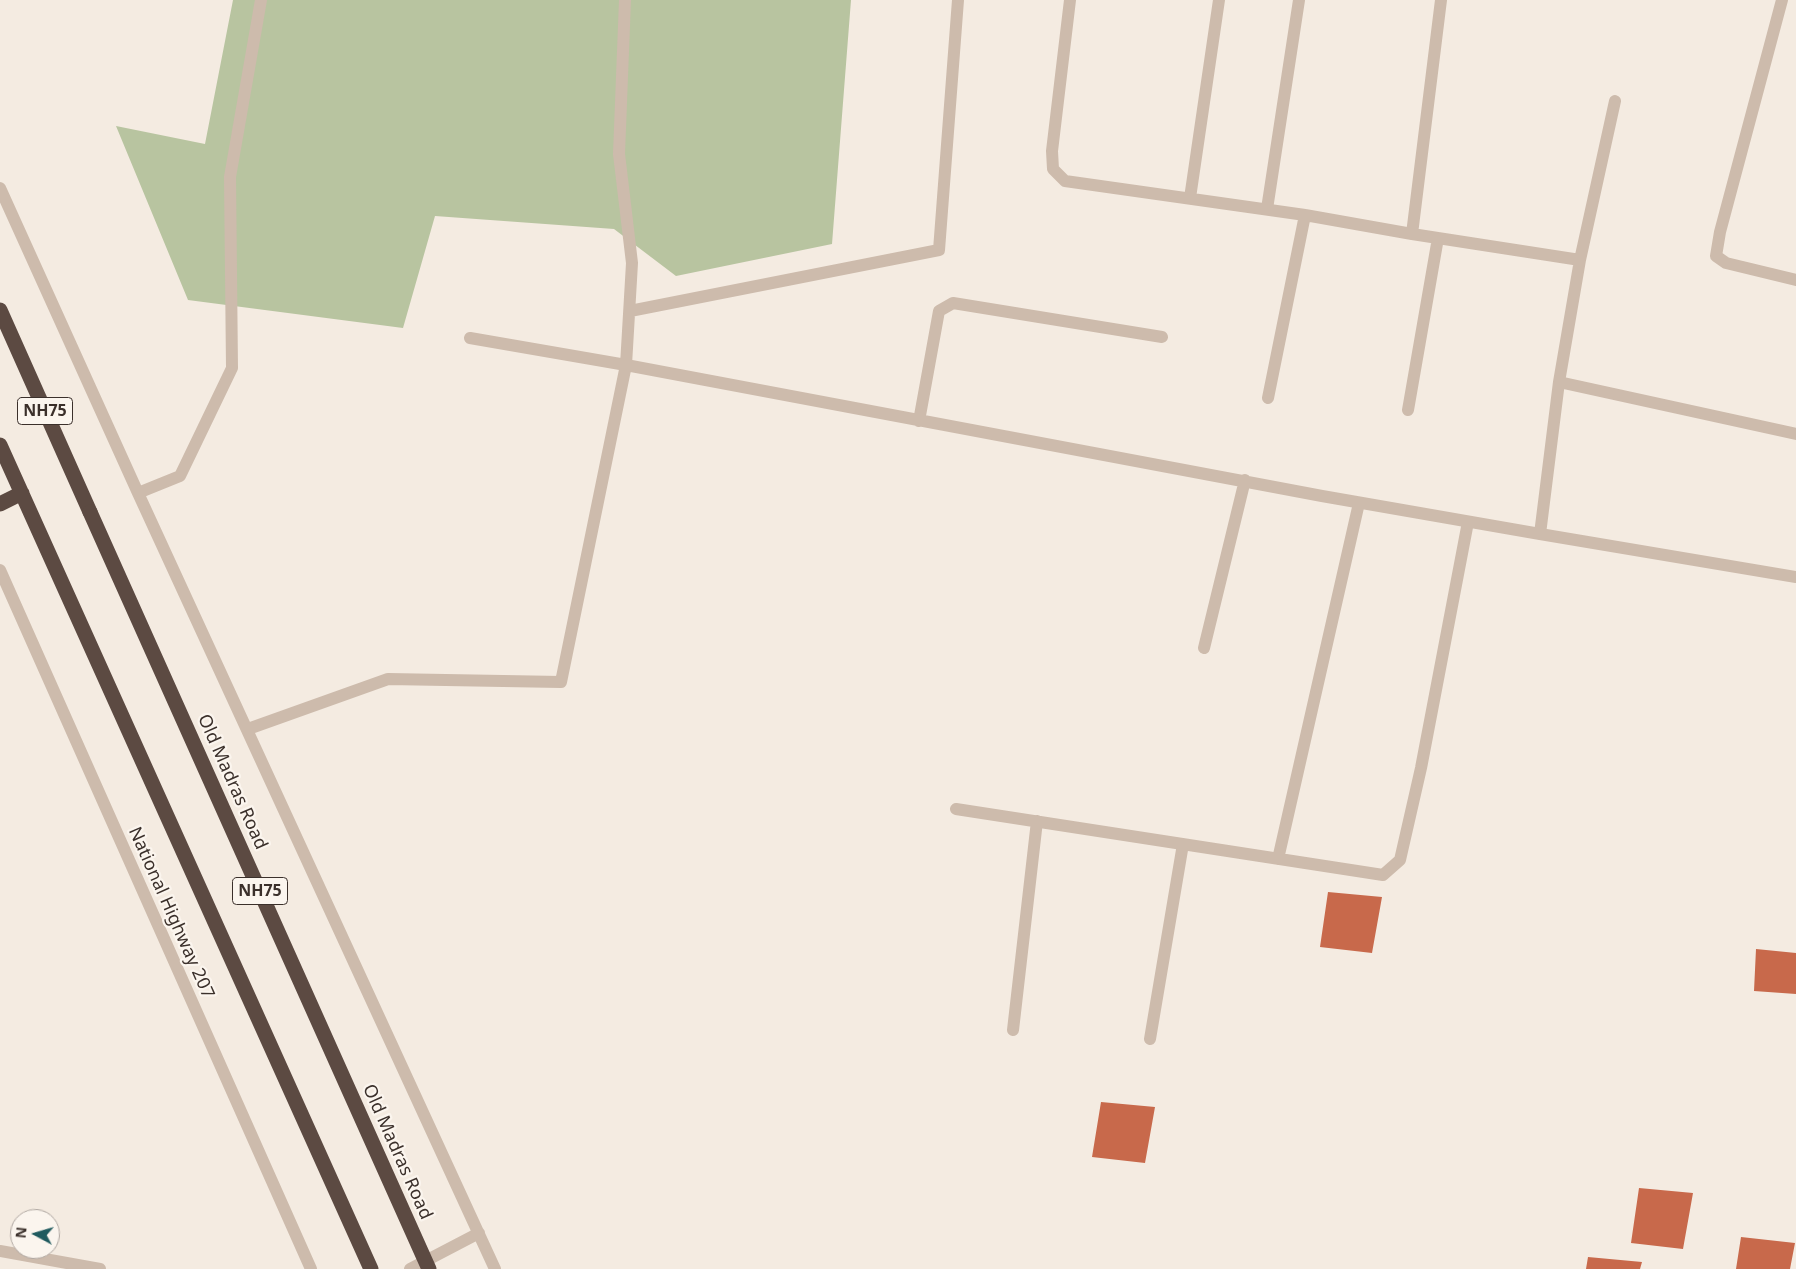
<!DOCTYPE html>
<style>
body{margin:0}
#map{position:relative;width:1796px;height:1269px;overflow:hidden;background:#f4ebe1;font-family:"Noto Sans",sans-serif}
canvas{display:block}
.north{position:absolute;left:10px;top:1209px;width:50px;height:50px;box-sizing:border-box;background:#fbf5ee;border:1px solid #aea6a0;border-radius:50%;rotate:276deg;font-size:14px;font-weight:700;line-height:20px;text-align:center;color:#3b302b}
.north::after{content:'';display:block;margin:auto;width:18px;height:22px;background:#1f5a5e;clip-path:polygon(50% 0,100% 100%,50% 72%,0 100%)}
</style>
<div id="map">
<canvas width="1796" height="1269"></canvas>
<div class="north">N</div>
</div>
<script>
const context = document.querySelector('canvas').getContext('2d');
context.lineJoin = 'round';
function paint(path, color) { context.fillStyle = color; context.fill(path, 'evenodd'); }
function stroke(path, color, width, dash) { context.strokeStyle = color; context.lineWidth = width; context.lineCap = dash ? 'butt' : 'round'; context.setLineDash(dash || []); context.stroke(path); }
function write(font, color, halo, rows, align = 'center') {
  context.font = font + ' "Noto Sans",sans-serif'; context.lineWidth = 4.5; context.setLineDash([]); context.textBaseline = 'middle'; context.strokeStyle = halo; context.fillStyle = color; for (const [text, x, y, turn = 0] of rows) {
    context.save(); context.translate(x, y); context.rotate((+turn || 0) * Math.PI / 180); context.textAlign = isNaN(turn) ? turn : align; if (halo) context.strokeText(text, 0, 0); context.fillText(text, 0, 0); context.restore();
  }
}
const green = new Path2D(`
 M233,0h618l-19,244 -156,32 -62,-47 -179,-13 -32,112 -215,-28 -72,-174 89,18z`);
const building = new Path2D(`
 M1328,892l54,5 -10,56 -52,-6z
 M1756,949l40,4v41l-42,-3z
 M1101,1102l54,5 -10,56 -53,-6z
 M1639,1188l54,5 -10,56 -52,-6z
 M1741,1237l54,6 -5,26h-54z
 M1588,1257l54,5 -2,7h-54z`);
const minor = new Path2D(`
 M1070,0l-18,151 1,18 12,12 240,34 107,19 168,26
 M1782,0l-62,232 -4,24 10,7 70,17
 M0,188l138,305 357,776
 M1190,198l29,-198
 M1267,209l32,-209
 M1412,234l29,-234
 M630,311l309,-61 19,-250
 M470,338l156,27 6,-102 -13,-109 6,-154
 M1559,382l21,-122 35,-159
 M1268,398l37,-183
 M1408,410l30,-172
 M919,421l20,-110 14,-8 209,34
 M138,493l42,-17 52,-108 -2,-191 31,-177
 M1540,534l256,43
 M0,570l311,699
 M1204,648l41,-168
 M248,729l140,-50 173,3 65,-317 696,131 218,38 19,-152 237,52
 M956,809l427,66 17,-15 21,-92 47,-246
 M1278,859l81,-356
 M1013,1030l24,-209
 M1150,1039l33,-195
 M0,1251l100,18
 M410,1269l69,-36`);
const highway = new Path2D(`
 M0,310l90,202
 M0,445l371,824
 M0,504l22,-11`);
const highwayBridge = new Path2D(`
 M90,512l339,757`);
const shields = [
 [45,411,55],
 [260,891,55]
];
const shieldNames = [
 ["NH75",45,411],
 ["NH75",260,891]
];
const streetNames = [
 ["Old Madras Road",232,782,66],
 ["National Highway 207",171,913,66],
 ["Old Madras Road",397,1152,66]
];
paint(green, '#b8c4a0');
paint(building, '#c8694b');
stroke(minor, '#cdbbac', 12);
stroke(highway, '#5c4a42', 15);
stroke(highwayBridge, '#5c4a42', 15);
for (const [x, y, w] of shields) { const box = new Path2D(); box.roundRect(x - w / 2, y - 13.5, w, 27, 4); context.fillStyle = '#fbf5ee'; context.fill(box); stroke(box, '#3b302b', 1); }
write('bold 16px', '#3b302b', null, shieldNames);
write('18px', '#3b302b', '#fbf5ee', streetNames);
</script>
